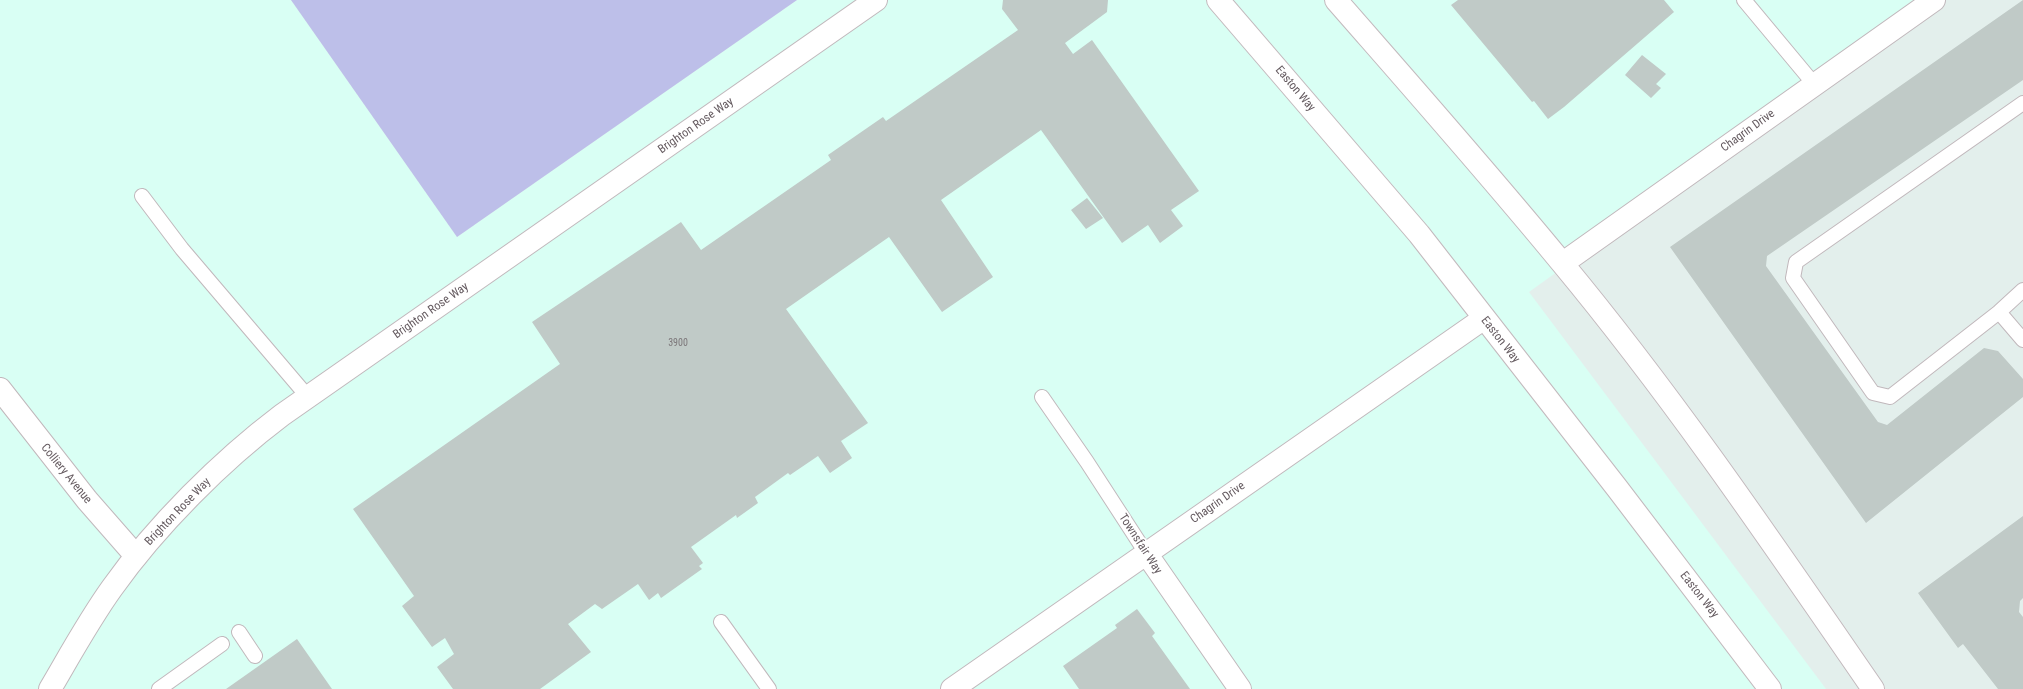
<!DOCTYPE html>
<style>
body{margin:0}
canvas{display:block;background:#e3efec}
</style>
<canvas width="2023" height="689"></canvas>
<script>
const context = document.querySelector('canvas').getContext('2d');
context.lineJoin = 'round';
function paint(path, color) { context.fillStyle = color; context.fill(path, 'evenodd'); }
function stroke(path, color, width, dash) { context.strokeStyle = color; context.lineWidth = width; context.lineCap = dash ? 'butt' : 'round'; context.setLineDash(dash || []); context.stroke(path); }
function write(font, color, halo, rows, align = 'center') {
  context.font = font + ' "Roboto Condensed",sans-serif'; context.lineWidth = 3.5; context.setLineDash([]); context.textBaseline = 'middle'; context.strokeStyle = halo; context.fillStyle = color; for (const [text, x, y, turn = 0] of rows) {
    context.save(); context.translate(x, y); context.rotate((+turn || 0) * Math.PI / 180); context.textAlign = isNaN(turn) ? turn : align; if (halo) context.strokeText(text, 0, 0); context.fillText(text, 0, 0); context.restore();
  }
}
const commercial = new Path2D(`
 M0,0h291l166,237 340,-237h1139l-407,292 297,397h-1826z`);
const green = new Path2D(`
 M291,0h506l-340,237z`);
const building = new Path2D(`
 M1003,0h105l-1,12 -42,31 8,11 19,-14 107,151 -28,19 12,16 -23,17 -12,-18 -26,18 -81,-113 -100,70 52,77 -51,35 -53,-75 -103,72 82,114 -27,18 11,17 -22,15 -12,-17 -28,19 -2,-2 -33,24 3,6 -21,15 -1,-3 -45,32 12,16 -4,3 3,3 -41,29 -3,-5 -9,7 -11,-16 -36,25 -7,-5 -27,20 23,28 -51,37h-87l-16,-22 17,-13 -9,-16 -13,9 -30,-41 12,-10 -61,-87 207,-145 -28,-42 149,-100 20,28 130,-90 -3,-5 55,-38 3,4 132,-91 -16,-21z
 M1458,0h206l10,12 -110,95 -16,12 -14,-18 -2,1 -81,-97z
 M2023,0v80l-256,176 -1,10 112,156 9,3 97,-77 14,3 25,28v18l-157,126 -196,-276z
 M1642,55l24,19 -10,10 5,4 -10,10 -26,-23z
 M1087,198l16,20 -17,11 -15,-19z
 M2023,516v82l-3,3 -1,11 4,5v72h-25l-35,-45 -5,4 -40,-55z
 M1137,609l18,24 -3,3 38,53h-111l-16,-23 54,-38 -2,-3z
 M297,639l35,50h-106z`);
const service = new Path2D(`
 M1744,0l70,84
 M2023,103l-227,159 -3,16 80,115 17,4 109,-85 24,-22
 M142,196l40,53 126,148
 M1999,312l24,28
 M1042,397l45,65 59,91
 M721,622l48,67
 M239,632l16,24
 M159,689l63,-45`);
const minor = new Path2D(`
 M1563,263l371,-263
 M0,389l87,111 49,56
 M1146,553l94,136
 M952,689l531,-370`);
const tertiary = new Path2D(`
 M50,689c20,-34 39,-69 62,-101 44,-62 109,-127 170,-173l594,-415`);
const secondary = new Path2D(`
 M1218,0l201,234 198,254 153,201
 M1336,0c76,87 153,174 226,263 112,135 211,281 311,426`);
const numberNames = [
 ["3900",678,343]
];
const streetNames = [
 ["Easton Way",1295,89,50],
 ["Brighton Rose Way",696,126,-35],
 ["Chagrin Drive",1748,131,-36],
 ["Brighton Rose Way",431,311,-35],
 ["Easton Way",1500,340,52],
 ["Colliery Avenue",66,474,51],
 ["Chagrin Drive",1218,503,-35],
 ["Brighton Rose Way",178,512,-46],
 ["Townsfair Way",1140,544,57],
 ["Easton Way",1699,595,52]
];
paint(commercial, '#d9fff4');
paint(green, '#bdbfe9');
paint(building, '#c0cac7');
stroke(service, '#c1b8bc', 16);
stroke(minor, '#c1b8bc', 24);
stroke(tertiary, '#c1b8bc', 24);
stroke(secondary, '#c3b9bd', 24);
stroke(service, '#fff', 14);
stroke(minor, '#fff', 22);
stroke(tertiary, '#fff', 22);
stroke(secondary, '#fff', 22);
write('10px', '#7c777a', null, numberNames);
write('12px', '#655b60', '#fff', streetNames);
</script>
